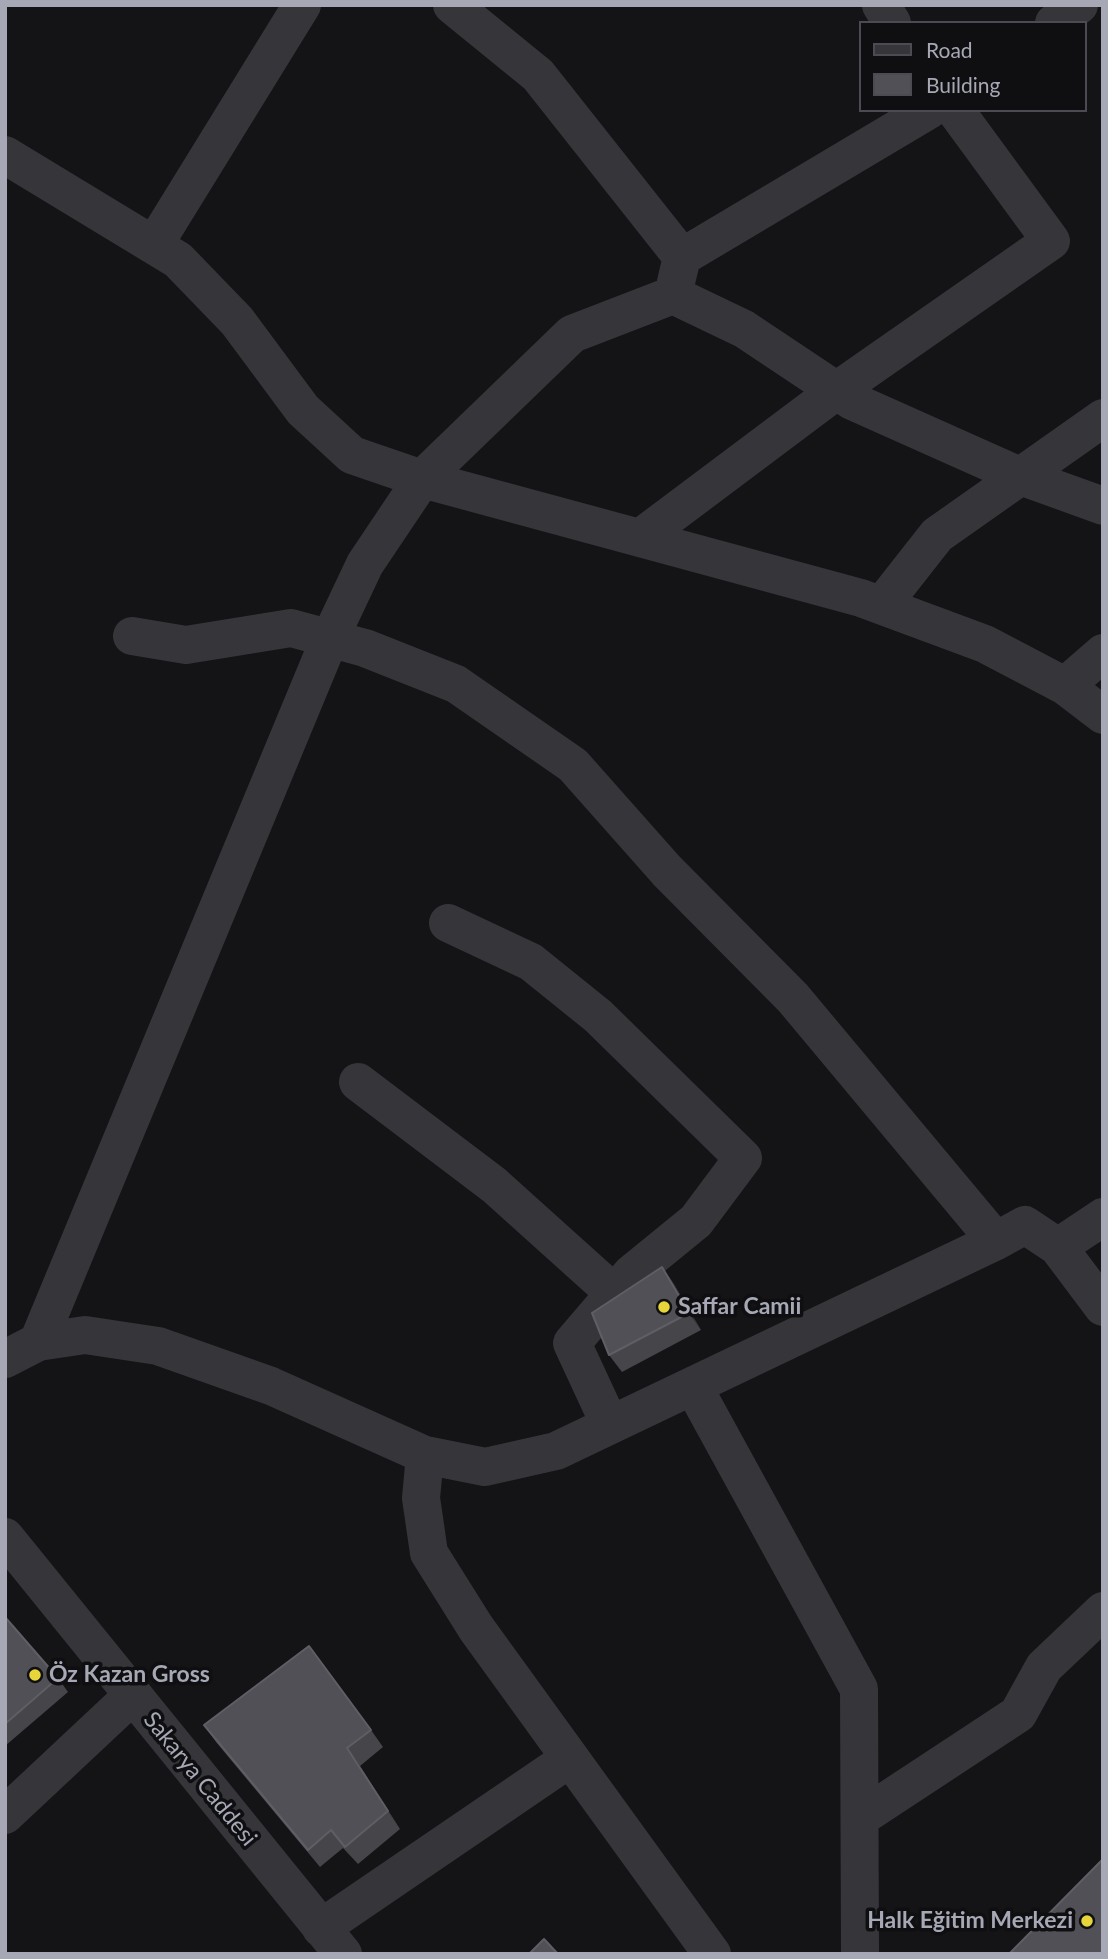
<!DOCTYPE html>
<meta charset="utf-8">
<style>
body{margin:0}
#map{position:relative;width:1108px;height:1959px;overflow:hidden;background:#141416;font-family:Lato,sans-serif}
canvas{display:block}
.frame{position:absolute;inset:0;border:7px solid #a6a8b5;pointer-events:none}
.legend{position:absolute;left:859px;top:21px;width:228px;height:91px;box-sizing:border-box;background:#0f0f11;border:2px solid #4b4c53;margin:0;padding:9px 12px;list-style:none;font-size:21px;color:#a6a8b5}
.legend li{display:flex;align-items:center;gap:14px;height:35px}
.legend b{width:35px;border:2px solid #4b4c53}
</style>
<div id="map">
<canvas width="1108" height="1959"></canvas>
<div class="frame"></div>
<ul class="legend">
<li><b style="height:9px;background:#36353a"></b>Road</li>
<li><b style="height:19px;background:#515056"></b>Building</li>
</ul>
</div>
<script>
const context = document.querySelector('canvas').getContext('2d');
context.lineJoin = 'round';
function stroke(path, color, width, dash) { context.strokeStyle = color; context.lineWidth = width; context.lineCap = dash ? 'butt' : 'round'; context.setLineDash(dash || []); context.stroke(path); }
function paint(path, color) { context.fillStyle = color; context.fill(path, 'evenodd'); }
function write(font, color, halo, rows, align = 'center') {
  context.font = font + ' Lato,sans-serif'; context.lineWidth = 7; context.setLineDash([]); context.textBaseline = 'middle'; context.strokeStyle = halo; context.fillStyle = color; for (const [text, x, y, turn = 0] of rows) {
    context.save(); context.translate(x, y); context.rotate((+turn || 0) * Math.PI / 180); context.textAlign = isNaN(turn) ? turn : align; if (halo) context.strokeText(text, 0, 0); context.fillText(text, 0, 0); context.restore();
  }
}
const minor = new Path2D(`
 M452,5l86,70 144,182
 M881,5l11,18
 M1054,23l25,-18
 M5,155l173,105 59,61 66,89 49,45 70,24 439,119 124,46 80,42 38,29
 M154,245l148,-240
 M676,282l6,-25 247,-147
 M640,538l196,-147 215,-150 -96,-131
 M882,605l55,-70 166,-117
 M132,636l54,9 105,-17 74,20 91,36 117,81 94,106 126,127 203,243
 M1065,686l38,-33
 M448,923l83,39 67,54 145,142 -47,63 -65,53 -59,69 38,82
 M358,1082l136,103 120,108
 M1058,1247l45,60
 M38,1342l292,-704 35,-74 57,-85 150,-145 101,-39 71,34 108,72 168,75 83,30
 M5,1359l33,-17 47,-7 73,11 113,40 154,69 60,12 71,-16 440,-210 29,-16 33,22 45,-30
 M693,1386l166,303 1,264
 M425,1455l-4,43 8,55 47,75 236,326
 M5,1537l338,417
 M5,1815l127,-119
 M860,1818l158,-104 26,-47 59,-56
 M321,1928l248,-169`);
const wall = new Path2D(`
 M662,1267l12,17 27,46 -79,42 -13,-17z
 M5,1617l53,61 10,14 -63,54z
 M204,1725l167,5 12,17 -23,19 40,63 -42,35 -15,-16 -23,19 -104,-125z`);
const shadedWall = new Path2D(`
 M662,1267l12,17 27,46 -12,-17z
 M347,1748l13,18 40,63 -12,-18z`);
const building = new Path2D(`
 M662,1267l27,46 -80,42 -17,-42z
 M5,1617l53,61 -53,46z
 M309,1646l62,84 -24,18 41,63 -43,36 -14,-17 -23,20 -104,-125z
 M1103,1859v95h-94z
 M544,1939l14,15h-29z`);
const markers = [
 [664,1307,7,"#e6d53b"],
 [35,1675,7,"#e6d53b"],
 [1087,1921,7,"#e6d53b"]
];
const poiNames = [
 ["Saffar Camii",678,1307],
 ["Öz Kazan Gross",49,1675],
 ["Halk Eğitim Merkezi",1073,1921,"right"]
];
const streetNames = [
 ["Sakarya Caddesi",200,1779,51]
];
stroke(minor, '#36353a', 38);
paint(wall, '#46454a');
paint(shadedWall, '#2e2d30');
paint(building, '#515056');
stroke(building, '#5e5e64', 2);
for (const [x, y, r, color] of markers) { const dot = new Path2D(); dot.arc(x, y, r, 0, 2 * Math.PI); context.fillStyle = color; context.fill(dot); stroke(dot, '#0f0f11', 2.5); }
write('bold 23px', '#a6a8b5', '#0f0f11', poiNames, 'left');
write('23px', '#a6a8b5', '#0f0f11', streetNames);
</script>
